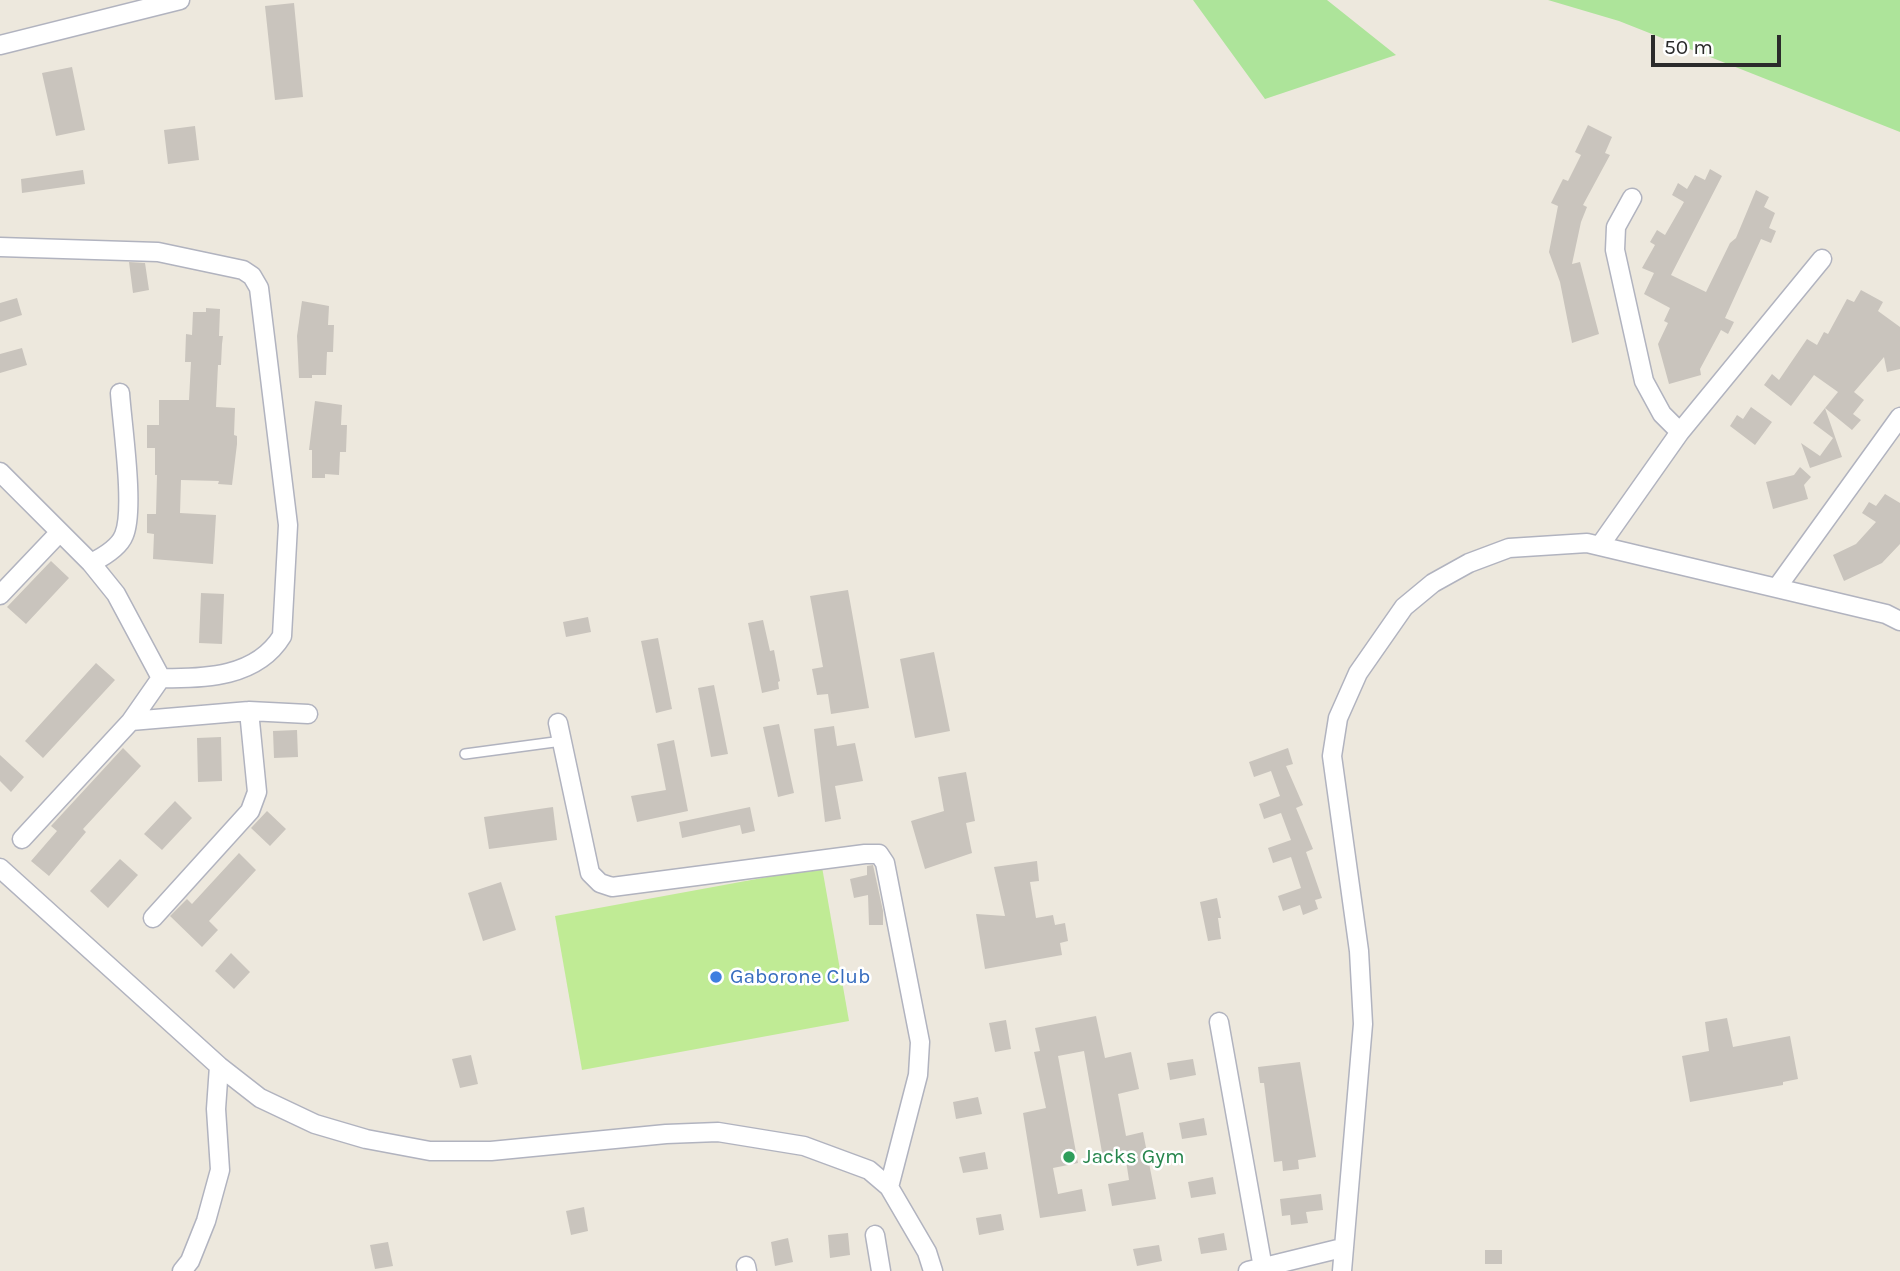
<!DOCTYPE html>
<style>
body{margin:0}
#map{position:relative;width:1900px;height:1271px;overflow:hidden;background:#ede8dd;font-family:Karla,sans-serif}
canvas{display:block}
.scale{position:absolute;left:1651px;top:35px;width:130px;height:32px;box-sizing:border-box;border:4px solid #2b2b2b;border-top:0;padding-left:9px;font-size:21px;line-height:24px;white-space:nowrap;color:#2b2b2b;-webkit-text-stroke:5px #fff;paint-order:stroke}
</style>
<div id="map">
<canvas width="1900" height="1271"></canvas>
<div class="scale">50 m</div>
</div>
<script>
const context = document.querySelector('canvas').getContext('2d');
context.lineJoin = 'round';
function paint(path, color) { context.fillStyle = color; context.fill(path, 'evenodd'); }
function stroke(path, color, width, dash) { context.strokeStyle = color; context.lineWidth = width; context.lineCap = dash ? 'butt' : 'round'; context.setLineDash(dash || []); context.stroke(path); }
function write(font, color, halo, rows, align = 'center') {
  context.font = font + ' Karla,sans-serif'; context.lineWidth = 5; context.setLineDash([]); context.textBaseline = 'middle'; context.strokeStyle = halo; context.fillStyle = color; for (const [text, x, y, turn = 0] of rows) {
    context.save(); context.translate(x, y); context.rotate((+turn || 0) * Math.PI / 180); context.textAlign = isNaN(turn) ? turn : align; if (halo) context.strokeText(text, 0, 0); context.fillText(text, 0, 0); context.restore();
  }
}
const green = new Path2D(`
 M1193,0h134l69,55 -131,44z
 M1548,0h352v132l-281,-111z`);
const pitch = new Path2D(`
 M822,867l27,154 -267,49 -27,-154z`);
const building = new Path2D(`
 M294,3l9,94 -28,3 -10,-94z
 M72,67l13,63 -29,6 -14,-63z
 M1588,125l24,12 -7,16 5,2 -27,50 4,2 -6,15 -9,42 8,-2 19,72 -27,9 -12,-61 -11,-30 9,-46 -7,-3 12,-24 5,2 13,-26 -6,-3z
 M195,126l4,34 -31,4 -4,-34z
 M1710,169l12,7 -51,99 35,17 24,-49 6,-5 20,-48 13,7 -5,10 11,6 -6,15 7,3 -5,12 -10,-4 -36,79 9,4 -6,12 -7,-4 -21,39 1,6 -32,9 -11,-40 10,-21 -4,-2 6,-13 -26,-14 10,-21 -12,-5 13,-23 -5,-3 7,-12 8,5 19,-33 -12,-7 6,-12 9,6 8,-14 10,5z
 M83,170l2,14 -63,9 -1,-14z
 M129,262l16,1 4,27 -16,3z
 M1861,290l22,12 -5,9 22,16v42l-13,3 -3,-15 -30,35 10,8 -11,14 8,6 -9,10 -27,-22 13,-16 -24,-17 -23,31 -27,-21 8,-11 7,6 28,-41 10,6 7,-13 4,2 19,-35 7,3z
 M17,298l5,17 -22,7v-19z
 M302,301l27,5 -1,19h6l-1,27h-6l-1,23h-14v3h-13l-2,-42z
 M206,308l14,1 -1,27h4l-1,8 -1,21h-3l-2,42 19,1 -1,27 3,1v8l-5,41 -14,-1 1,-3 -38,-1 -1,33 36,2 -3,49 -60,-5 1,-25 -7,-1v-19h9l1,-39h-2v-27h-8v-23h12v-25h30l2,-38h-6l1,-28 6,1 1,-23h13z
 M22,348l5,17 -27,8v-19z
 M315,401l27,4 -1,20h6l-1,27h-6l-1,23 -14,-1v4h-13v-28h-3z
 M1751,407l21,15 -17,23 -25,-19 7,-11 6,4z
 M1825,408l17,49 -32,11 -9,-25 19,13 13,-18 -20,-15z
 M1800,467l11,10 -7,8 4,14 -35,10 -7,-27 28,-7z
 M1885,494l15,9v41l-18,19 -38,18 -11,-26 23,-11 20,-22 -14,-9 7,-11 7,4z
 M51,561l18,17 -43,46 -19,-17z
 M848,590l21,118 -38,6 -3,-20 -11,1 -5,-26 11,-2 -13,-71z
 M201,593l23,1 -2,50 -23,-1z
 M588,617l3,15 -25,5 -3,-15z
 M763,620l7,31 4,-1 6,31 -2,1 1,7 -17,4 -14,-70z
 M658,638l14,71 -16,4 -15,-72z
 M934,652l16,79 -35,7 -15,-79z
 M96,663l19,17 -72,78 -18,-17z
 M714,685l14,69 -17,3 -13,-69z
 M779,724l15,69 -16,4 -15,-70z
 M834,726l3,20 18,-3 8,38 -28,5 6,33 -16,3 -11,-93z
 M297,730l1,27 -24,1 -1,-27z
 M221,737l1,44 -24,1 -1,-44z
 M674,740l14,71 -51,11 -6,-26 35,-6 -9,-46z
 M123,748l18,18 -58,63 3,3 -37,44 -18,-15 26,-30 -6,-5z
 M1288,748l5,16 -7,2 17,39 -7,3 17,41 -7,3 16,46 -7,2 3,9 -15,6 -3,-10 -17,6 -5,-15 23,-8 -10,-31 -18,6 -5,-15 23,-8 -10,-27 -17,6 -5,-15 21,-8 -9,-25 -17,6 -5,-15z
 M0,755l24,22 -13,15 -11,-11z
 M966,772l9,49 -9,2 6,30 -47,16 -14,-48 33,-10 -6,-34z
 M175,801l17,17 -30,32 -18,-16z
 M553,807l4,33 -68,9 -5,-32z
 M750,807l5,24 -13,3 -2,-9 -58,13 -3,-16z
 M267,811l19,18 -16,17 -19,-18z
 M239,853l17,17 -47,51 9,9 -16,17 -32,-31 17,-17 5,5z
 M120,859l18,16 -30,33 -18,-17z
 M1037,861l2,20 -9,1 6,36 17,-3 2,10 10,-2 3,18 -8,2 2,12 -77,14 -9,-55 29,2 -11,-49z
 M873,865l10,46v14h-14l-1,-30 -14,3 -4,-19 17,-4v-9z
 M501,882l15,48 -33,11 -15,-48z
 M1217,898l4,20h-3l3,21 -13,2 -8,-39z
 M231,953l19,19 -16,17 -19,-18z
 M1096,1016l9,42 26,-6 8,37 -21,5 8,42 17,-4 13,67 -44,7 -4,-22 21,-4 -4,-26 -22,4 -19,-107 -26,5 20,107 -25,5 5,26 24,-5 4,22 -46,7 -17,-105 23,-5 -12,-56 6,-1 -5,-23z
 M1727,1018l6,29 57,-11 8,43 -15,3v3l-93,17 -8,-46 27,-5 -4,-29z
 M1006,1020l5,29 -16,3 -6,-29z
 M471,1055l7,29 -18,4 -8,-29z
 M1193,1059l3,16 -26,5 -3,-17z
 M1300,1062l16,95 -18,3 1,9 -16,2 -1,-10 -8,1 -10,-79h-4l-2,-16z
 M978,1097l4,17 -26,5 -3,-17z
 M1204,1118l3,17 -25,4 -3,-16z
 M985,1152l3,17 -25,4 -4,-16z
 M1213,1177l3,17 -25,4 -3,-16z
 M1321,1194l2,16 -17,2 2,11 -17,2 -1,-10 -8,1 -2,-17z
 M584,1207l4,24 -17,4 -5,-24z
 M1001,1214l3,16 -25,5 -3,-17z
 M848,1233l2,22 -20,3 -2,-23z
 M1224,1233l3,17 -26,4 -3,-16z
 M788,1238l5,24 -18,4 -4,-24z
 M388,1242l5,24 -18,3 -5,-24z
 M1159,1245l3,16 -25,5 -4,-17z
 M1485,1250h17v14h-17z`);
const lane = new Path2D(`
 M465,754l97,-13`);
const street = new Path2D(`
 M0,45l180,-45
 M1632,198l-16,29 -1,23 29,131 18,33 18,18
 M0,247l158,5 85,18 9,6 7,12 29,237 -6,111c-25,41 -77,43 -121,42
 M0,472l91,91 25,31 45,84 -30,43
 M1601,544l79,-112 142,-173
 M91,563c12,-6 28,-15 33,-28 11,-26 -2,-111 -4,-142
 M1778,586l122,-169
 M0,595l59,-62
 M558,723l32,150 10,10 12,4 253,-33h14l6,9 35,179 -2,33 -29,112
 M22,839l109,-118 118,-10 59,3
 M0,868l219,198 41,32 55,26 51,15 64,12h61l175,-17 52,-2 86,14 65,24 20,17 38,65 6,19
 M153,918l97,-107 7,-19 -8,-81
 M1219,1022l44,246
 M875,1235l6,36
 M746,1266l1,5
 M182,1271l8,-10 16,-40 14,-51 -4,-61 3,-43
 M1248,1271l94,-23
 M1342,1271l21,-247 -4,-73 -27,-195 6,-38 20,-45 46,-66 29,-24 36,-20 40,-15 78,-5 299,71 14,7`);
const markers = [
 [716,977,7,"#3f7fe0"],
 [1069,1157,7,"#2e9e5b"]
];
const shopNames = [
 ["Gaborone Club",730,977]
];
const leisureNames = [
 ["Jacks Gym",1083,1157]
];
paint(green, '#ade49a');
paint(pitch, '#c0eb95');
paint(building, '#c9c4bd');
stroke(lane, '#b1b3bf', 12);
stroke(street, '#b1b3bf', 21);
stroke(lane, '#fff', 9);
stroke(street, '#fff', 18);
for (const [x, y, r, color] of markers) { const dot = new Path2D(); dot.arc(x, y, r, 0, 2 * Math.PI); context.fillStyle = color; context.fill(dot); stroke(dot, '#fff', 2.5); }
write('21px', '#366cbe', '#fff', shopNames, 'left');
write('21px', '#27864d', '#fff', leisureNames, 'left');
</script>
